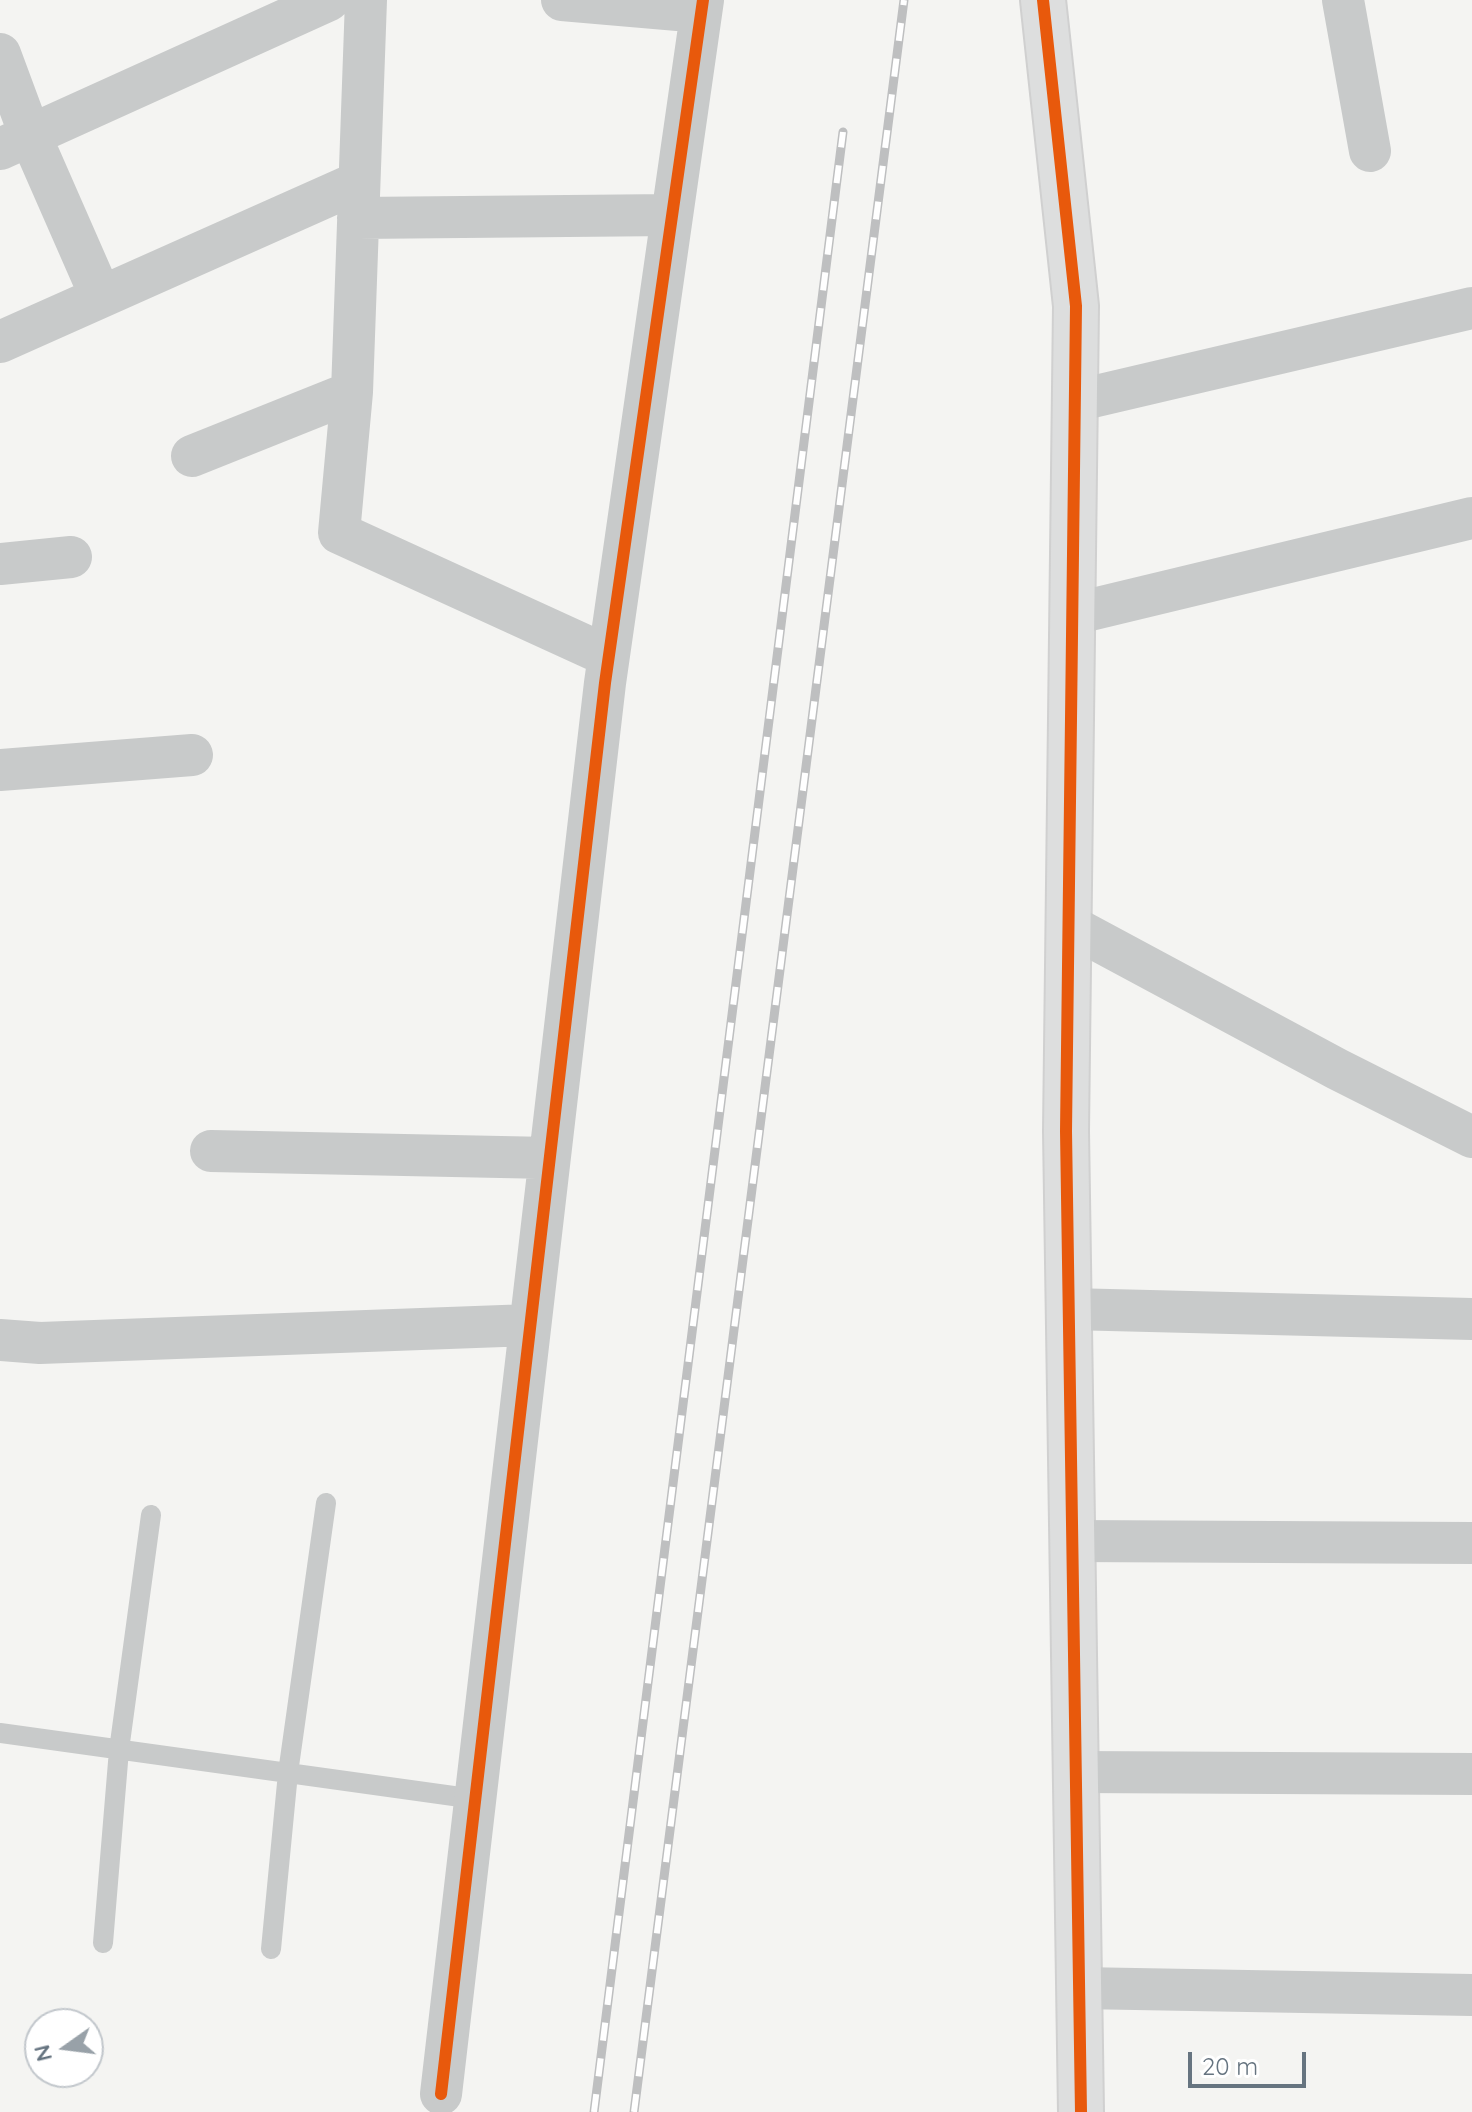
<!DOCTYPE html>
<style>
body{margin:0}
#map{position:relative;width:1472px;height:2112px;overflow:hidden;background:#f4f4f2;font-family:Quicksand,sans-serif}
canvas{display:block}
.north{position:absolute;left:24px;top:2008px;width:80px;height:80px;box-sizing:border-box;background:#fff;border:2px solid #c2c7cc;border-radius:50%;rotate:256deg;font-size:22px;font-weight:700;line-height:32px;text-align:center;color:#667480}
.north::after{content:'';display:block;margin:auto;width:28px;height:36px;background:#98a1a8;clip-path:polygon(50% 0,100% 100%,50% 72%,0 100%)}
.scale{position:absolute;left:1188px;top:2052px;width:118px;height:36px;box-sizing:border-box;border:4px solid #667480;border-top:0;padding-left:10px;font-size:24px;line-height:28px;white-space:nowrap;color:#667480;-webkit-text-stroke:6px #fff;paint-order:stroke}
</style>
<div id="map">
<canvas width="1472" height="2112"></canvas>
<div class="north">N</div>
<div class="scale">20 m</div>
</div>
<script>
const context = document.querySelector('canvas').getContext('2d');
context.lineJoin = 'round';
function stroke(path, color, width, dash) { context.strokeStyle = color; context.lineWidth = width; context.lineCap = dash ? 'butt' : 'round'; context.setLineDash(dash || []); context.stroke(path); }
const lane = new Path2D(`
 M0,1733l475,66
 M103,1943l16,-193 32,-235
 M271,1949l17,-176 38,-270`);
const street = new Path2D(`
 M366,0l-14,392 -13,141 269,123
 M562,0l139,12
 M1343,0l27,151
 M0,54l30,81 71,162
 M0,149l329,-149
 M358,218l314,-3
 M0,342l359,-160
 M1075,401l397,-93
 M192,456l160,-64
 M0,564l71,-7
 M1073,614l399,-96
 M0,770l192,-15
 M1069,925l268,144 135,68
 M211,1151l338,7
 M1069,1309l403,10
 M0,1340l40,3 490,-18
 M1072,1541l400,2
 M1076,1772l396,2
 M1079,1988l393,7
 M441,2094l164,-1411 98,-683`);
const secondary = new Path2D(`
 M1043,0l33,306 -10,825 15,981`);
const rail = new Path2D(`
 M594,2112l249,-1980
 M634,2112l270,-2112`);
const cycleway = new Path2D(`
 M1043,0l33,306 -10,825 15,981
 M441,2094l164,-1411 98,-683`);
stroke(secondary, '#d0d0d0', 48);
stroke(lane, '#c8caca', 20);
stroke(street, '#c8caca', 42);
stroke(secondary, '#dddede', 44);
stroke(rail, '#bebfc0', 9);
stroke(rail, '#fff', 6, [18]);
stroke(cycleway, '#e8590c', 12);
</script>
